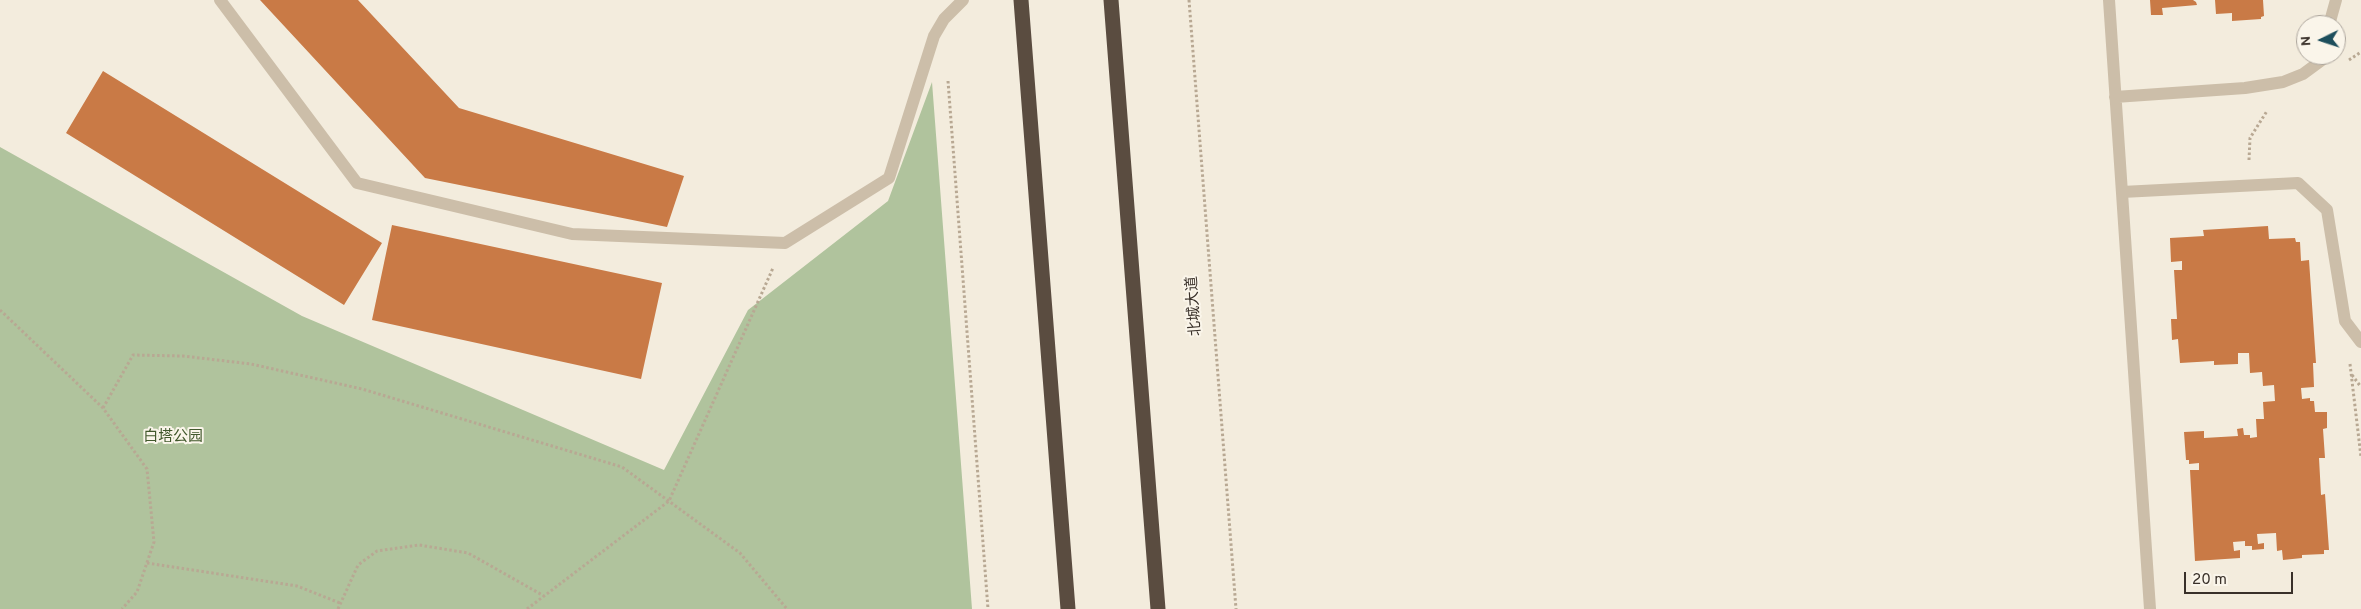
<!DOCTYPE html>
<meta charset="utf-8">
<style>
body{margin:0}
#map{position:relative;width:2361px;height:609px;overflow:hidden;background:#f3ecdd;font-family:Overpass,sans-serif}
canvas{display:block}
.north{position:absolute;left:2296px;top:15px;width:50px;height:50px;box-sizing:border-box;background:#faf5ea;border:1px solid #ada69d;border-radius:50%;rotate:266deg;font-size:14px;font-weight:700;line-height:20px;text-align:center;color:#393029}
.north::after{content:'';display:block;margin:auto;width:18px;height:22px;background:#1d4e5c;clip-path:polygon(50% 0,100% 100%,50% 72%,0 100%)}
.scale{position:absolute;left:2184px;top:572px;width:109px;height:22px;box-sizing:border-box;border:2px solid #393029;border-top:0;padding-left:6px;font-size:15px;line-height:18px;white-space:nowrap;color:#393029;-webkit-text-stroke:4px #faf5ea;paint-order:stroke}
</style>
<div id="map">
<canvas width="2361" height="609"></canvas>
<div class="north">N</div>
<div class="scale">20 m</div>
</div>
<script>
const context = document.querySelector('canvas').getContext('2d');
context.lineJoin = 'round';
function paint(path, color) { context.fillStyle = color; context.fill(path, 'evenodd'); }
function stroke(path, color, width, dash) { context.strokeStyle = color; context.lineWidth = width; context.lineCap = dash ? 'butt' : 'round'; context.setLineDash(dash || []); context.stroke(path); }
function write(font, color, halo, rows, align = 'center') {
  context.font = font + ' Overpass,"Noto Sans SC",sans-serif'; context.lineWidth = 4; context.setLineDash([]); context.textBaseline = 'middle'; context.strokeStyle = halo; context.fillStyle = color; for (const [text, x, y, turn = 0] of rows) {
    context.save(); context.translate(x, y); context.rotate((+turn || 0) * Math.PI / 180); context.textAlign = isNaN(turn) ? turn : align; if (halo) context.strokeText(text, 0, 0); context.fillText(text, 0, 0); context.restore();
  }
}
const green = new Path2D(`
 M932,82l40,527h-972v-462l302,169 362,154 84,-160 140,-109z`);
const building = new Path2D(`
 M260,0h98l101,108 225,68 -17,51 -242,-49z
 M2150,0h43l3,2 1,3 -35,3 1,7h-12z
 M2215,0h48l1,16 -3,1v2l-29,2v-8l-16,1z
 M103,71l279,172 -38,62 -278,-172z
 M392,225l270,58 -21,96 -269,-59z
 M2268,226l1,13 26,-1 1,4h4l1,19 8,-1 7,103h-3l1,24 -13,1 1,11 8,-1v3h4l1,11h12v16l-4,1 2,29h-6l2,37 4,-1 4,56h-5v4l-22,1v3l-19,2 -1,-10 -5,1 -1,-18 -19,1 1,10 6,-1v6l-12,1v-4h-7v-5l-12,1 1,9 6,-1v8l-45,3 -5,-91h9v-7l-10,1v-4h-3l-2,-28 20,-1v7l34,-2 -1,-7 6,-1 1,7h6v3l7,-1 -1,-18h8l-1,-17 12,-1 -1,-16 -11,1 -1,-14 -12,1 -1,-20h-11v11l-24,1v-4l-34,2 -2,-24 -6,1 -1,-21h6l-3,-49h8v-9l-11,1 -1,-24 34,-2 -1,-6z`);
const path = new Path2D(`
 M1189,0l47,609
 M2349,60l12,-8
 M948,81l40,528
 M2249,160l1,-22 17,-27
 M0,310l103,98 44,61 7,73 -17,50 -15,17
 M2350,364l11,93
 M2352,375l9,12
 M103,408l30,-53 50,1 68,8 111,25 260,78 118,86 47,56
 M147,563l150,23 43,17
 M338,609l20,-44 19,-14 42,-6 49,8 76,43
 M527,609l142,-108 104,-233`);
const street = new Path2D(`
 M220,0l137,183 215,51 213,9 104,-65 45,-142 10,-17 19,-19
 M2109,0l41,609
 M2329,25l7,-25
 M2115,97l130,-9 38,-6 20,-8 19,-14 1,-5
 M2122,192l176,-9 29,27 18,111 16,21`);
const highway = new Path2D(`
 M1021,0l47,609
 M1111,0l47,609`);
const streetNames = [
 ["北城大道",1195,306,-94]
];
const parkNames = [
 ["白塔公园",173,438]
];
paint(green, '#b0c39d');
paint(building, '#c97a46');
stroke(path, '#b8a893', 3, [2.5, 2.5]);
stroke(street, '#ccbea9', 12);
stroke(highway, '#5a4c40', 15);
write('15px', '#393029', '#faf5ea', streetNames);
write('15px', '#41582c', '#faf5ea', parkNames);
</script>
